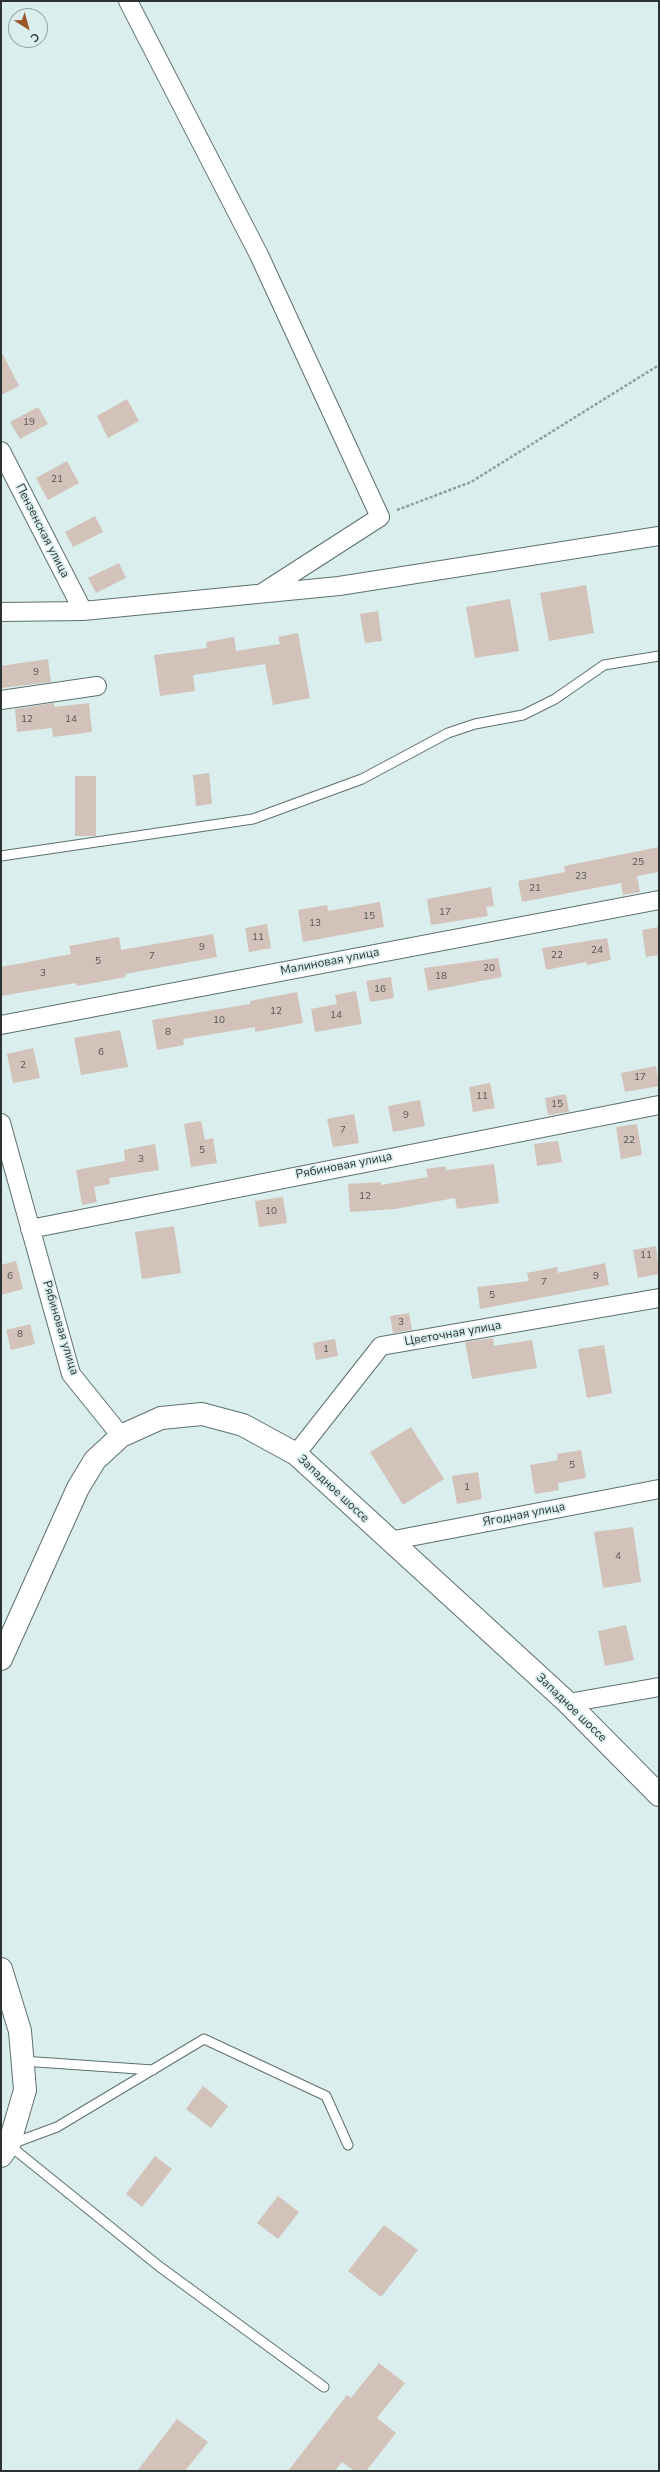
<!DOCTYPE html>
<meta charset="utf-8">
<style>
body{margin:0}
#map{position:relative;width:660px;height:2472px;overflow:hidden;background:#d9eeed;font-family:"Nunito Sans",sans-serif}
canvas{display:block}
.frame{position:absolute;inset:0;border:2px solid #2a3232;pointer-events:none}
.north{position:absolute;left:8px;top:8px;width:40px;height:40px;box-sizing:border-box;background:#d9eeed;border:1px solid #93a3a2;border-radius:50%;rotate:143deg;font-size:11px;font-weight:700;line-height:16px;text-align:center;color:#2a3232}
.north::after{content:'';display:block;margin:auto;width:14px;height:18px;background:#9b5728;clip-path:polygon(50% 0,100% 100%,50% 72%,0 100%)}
</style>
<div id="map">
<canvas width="660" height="2472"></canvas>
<div class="frame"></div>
<div class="north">С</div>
</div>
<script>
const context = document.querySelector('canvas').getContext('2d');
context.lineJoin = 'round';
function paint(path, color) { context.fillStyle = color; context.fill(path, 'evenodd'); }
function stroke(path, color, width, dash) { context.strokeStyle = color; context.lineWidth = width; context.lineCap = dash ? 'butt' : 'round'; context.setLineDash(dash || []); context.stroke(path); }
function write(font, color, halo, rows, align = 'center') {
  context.font = font + ' "Nunito Sans",sans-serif'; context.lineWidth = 3.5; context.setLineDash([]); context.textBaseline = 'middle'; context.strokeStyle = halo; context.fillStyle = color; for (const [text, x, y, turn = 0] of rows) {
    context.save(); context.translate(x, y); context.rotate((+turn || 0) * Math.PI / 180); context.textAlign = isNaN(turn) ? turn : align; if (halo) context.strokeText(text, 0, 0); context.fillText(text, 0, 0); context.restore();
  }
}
const building = new Path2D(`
 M1,351l18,35 -18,9z
 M127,399l12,22 -31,17 -11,-22z
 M38,407l10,17 -28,15 -10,-17z
 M67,461l12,22 -31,17 -12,-22z
 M95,516l8,16 -30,15 -8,-15z
 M119,563l7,15 -30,15 -8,-15z
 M586,585l8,48 -45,8 -9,-48z
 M510,599l9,52 -44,7 -9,-51z
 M378,611l4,30 -17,2 -5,-29z
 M298,633l12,65 -37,7 -8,-41 -72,11 2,16 -35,5 -6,-41 53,-7 -1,-6 28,-5 2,14 44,-7 -2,-7z
 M48,659l3,23 -50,6v-22z
 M54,703v4l35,-4 3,29 -39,5 -1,-9 -35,4 -2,-23z
 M209,773l3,31 -16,2 -3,-31z
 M75,776h21v60h-21z
 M659,847v25l-22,4 3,16 -17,3 -2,-12 -99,19 -4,-21 47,-9 -1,-6z
 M491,887l3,19 -8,1 2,9 -57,9 -4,-26z
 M380,902l4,25 -81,15 -5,-32 29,-5 1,6z
 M267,924l4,24 -22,4 -4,-24z
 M659,927v28l-13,2 -4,-27z
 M213,934l4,23 -92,17 1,3 -49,9 -1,-3 -75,13v-29l70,-13 -2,-8 50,-9 2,13z
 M607,938l4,22 -24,5 -1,-3 -40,8 -4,-22z
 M498,958l4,19 -74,14 -4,-23z
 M391,977l3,21 -24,4 -4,-21z
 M356,991l6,33 -47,8 -4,-23 26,-5 -2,-9z
 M297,992l6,31 -48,9v-5l-72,12 1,6 -27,5 -5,-30 98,-16v-3z
 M120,1030l8,37 -47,8 -7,-37z
 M33,1048l7,30 -27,5 -6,-29z
 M656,1066l3,20 -34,6 -4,-19z
 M490,1083l5,25 -22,4 -4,-25z
 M566,1094l3,18 -21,3 -3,-17z
 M420,1100l5,26 -32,6 -5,-26z
 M354,1114l5,29 -26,4 -6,-28z
 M201,1121l4,19 8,-2 4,25 -26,4 -7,-43z
 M637,1124l5,31 -21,4 -5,-32z
 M558,1141l4,21 -25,4 -3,-22z
 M155,1144l4,26 -50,8 1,6 -16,3 3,15 -15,3 -6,-35 49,-9 -1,-11z
 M494,1164l5,39 -42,6 -2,-11 -60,11 -45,3 -2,-28 33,-2v3l47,-8 -2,-8 20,-3v4z
 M283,1197l4,26 -28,4 -4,-26z
 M174,1226l7,47 -39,6 -7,-47z
 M656,1246l3,28 -21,4 -5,-28z
 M16,1261l7,28 -22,6v-30z
 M605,1263l4,22 -129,24 -3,-22 52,-6 -2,-8 30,-6 1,6z
 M409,1313l3,17 -19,3 -3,-17z
 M30,1324l5,20 -24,6 -5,-20z
 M493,1338l1,8 38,-6 5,28 -65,11 -7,-37z
 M335,1339l3,17 -22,4 -3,-17z
 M604,1345l8,48 -25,5 -9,-49z
 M411,1427l33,52 -41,26 -33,-53z
 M581,1450l5,28 -28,5 1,7 -24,4 -5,-29 28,-5 -1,-6z
 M478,1472l4,27 -25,5 -5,-28z
 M633,1527l8,55 -38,6 -9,-56z
 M626,1625l8,35 -29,6 -7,-35z
 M203,2086l25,20 -17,22 -25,-19z
 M155,2156l17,13 -30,38 -16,-13z
 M278,2196l21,16 -21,27 -21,-16z
 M384,2225l34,25 -37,47 -33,-26z
 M379,2363l26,20 -28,35 19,15 -30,38h-12l-12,-9 -7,9h-47l59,-76 4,3z
 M177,2419l31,23 -23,29h-48z`);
const path = new Path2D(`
 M397,510l74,-28 188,-117`);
const service = new Path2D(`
 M1,856l252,-37 109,-40 86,-46 27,-9 48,-9 32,-16 49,-34 55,-9
 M22,2061l131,9
 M11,2144l46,-17 147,-88 122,57 22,49
 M9,2145l151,122 164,120`);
const minor = new Path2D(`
 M128,1l131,254 121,262 -118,76
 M1,451l82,160
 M1,612l82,-1 256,-25 320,-50
 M1,700l96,-14
 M1,1025l658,-125
 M1,1123l70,251 50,62
 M30,1229l629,-124
 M296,1454l85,-108 278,-48
 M389,1541l270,-52
 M568,1703l91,-16`);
const secondary = new Path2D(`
 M1,1659l77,-171 17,-28 26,-24 40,-18 41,-4 41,11 53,29 272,249 91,92
 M1,1969l19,62 5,59 -16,55 -8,11`);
const numberNames = [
 ["19",29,423],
 ["21",57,480],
 ["9",36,673],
 ["12",27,720],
 ["14",71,720],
 ["25",638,863],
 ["23",581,877],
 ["21",535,889],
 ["17",445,913],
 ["15",369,917],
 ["13",315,924],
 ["11",258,938],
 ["9",202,948],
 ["24",597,951],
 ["22",557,956],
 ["7",152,957],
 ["5",98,962],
 ["20",489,969],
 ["3",43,974],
 ["18",441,977],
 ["16",380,990],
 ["12",276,1012],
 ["14",336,1016],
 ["10",219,1021],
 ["8",168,1033],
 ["6",101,1053],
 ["2",23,1066],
 ["17",640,1078],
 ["11",482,1097],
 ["15",557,1105],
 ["9",406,1116],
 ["7",343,1131],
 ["22",629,1141],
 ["5",202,1151],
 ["3",141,1160],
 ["12",365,1197],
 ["10",271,1212],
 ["11",646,1256],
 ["6",10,1277],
 ["9",596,1277],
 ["7",544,1283],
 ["5",492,1296],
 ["3",401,1323],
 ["8",20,1335],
 ["1",326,1350],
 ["5",572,1466],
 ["1",467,1488],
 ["4",618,1557]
];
const streetNames = [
 ["Пензенская улица",42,531,63],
 ["Малиновая улица",330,962,-11],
 ["Рябиновая улица",344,1166,-11],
 ["Рябиновая улица",60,1328,73],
 ["Цветочная улица",453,1334,-10],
 ["Западное шоссе",333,1489,43],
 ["Ягодная улица",524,1515,-11],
 ["Западное шоссе",571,1708,44]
];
paint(building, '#d2c2b9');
stroke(service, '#5d706f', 11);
stroke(minor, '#5d706f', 20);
stroke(secondary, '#5d706f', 24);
stroke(path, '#8e9d9d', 2.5, [3, 2]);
stroke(service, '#fff', 9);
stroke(minor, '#fff', 18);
stroke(secondary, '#fff', 22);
write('10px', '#545654', null, numberNames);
write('12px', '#2a3232', '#d9eeed', streetNames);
</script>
